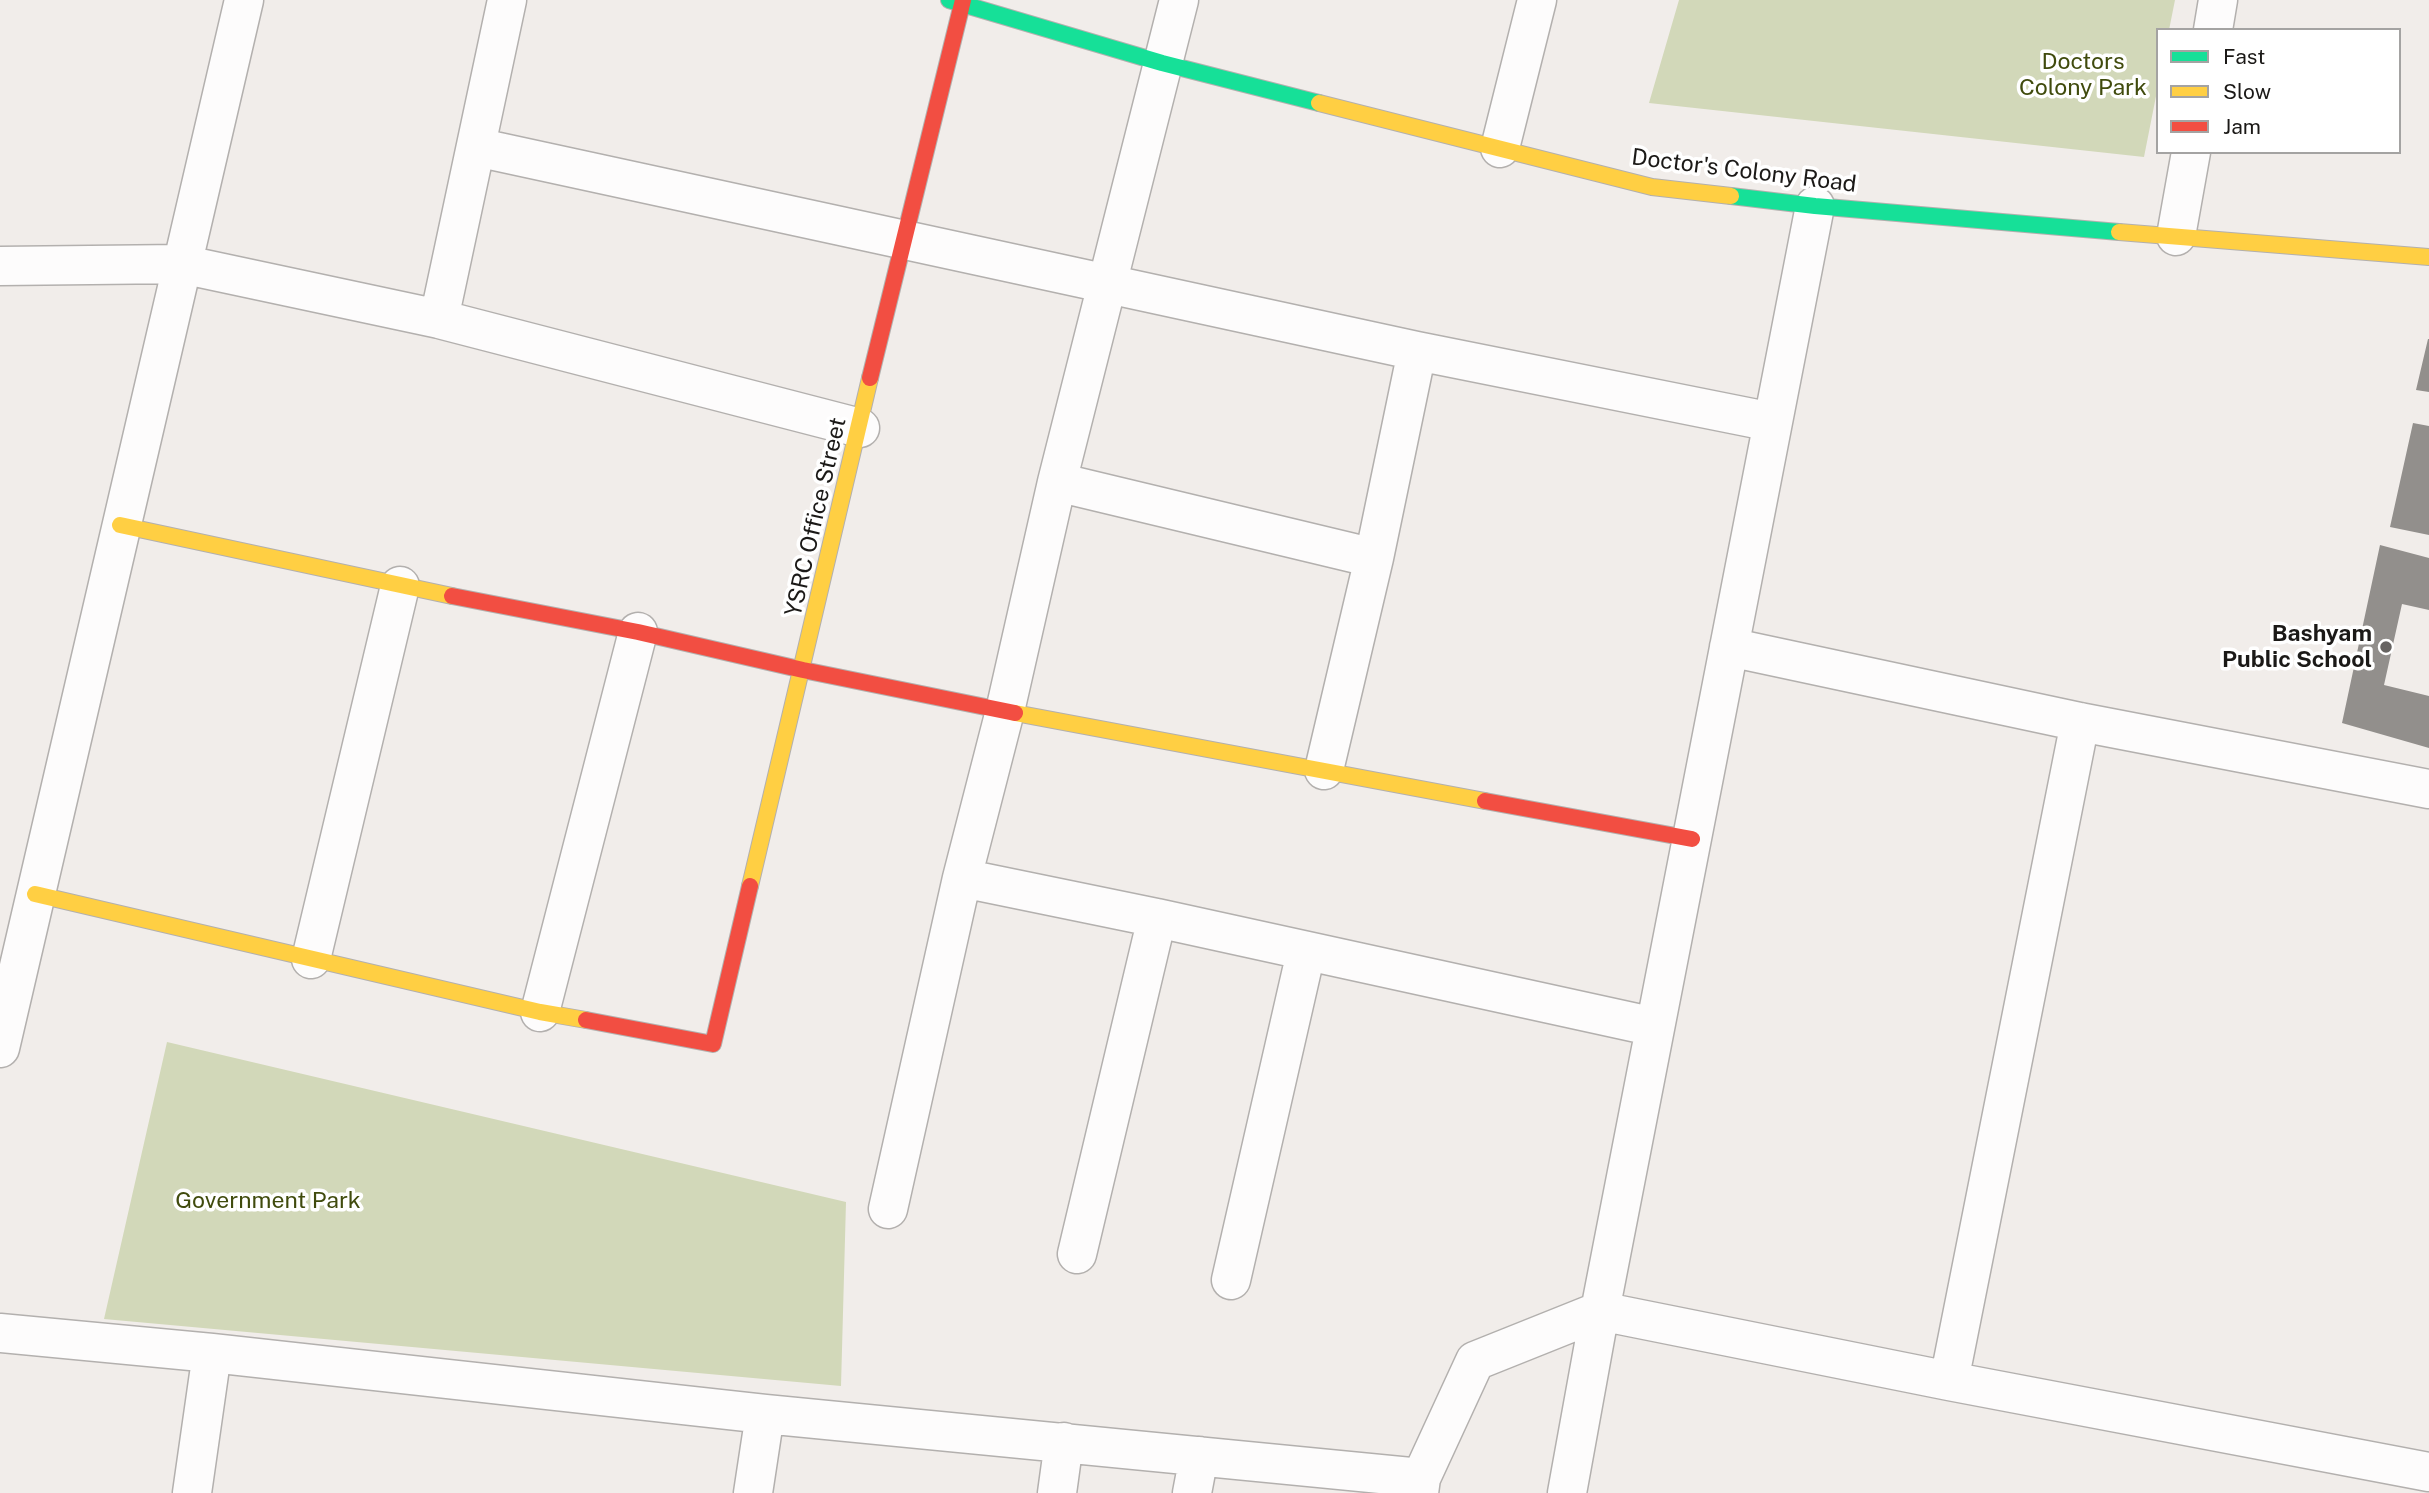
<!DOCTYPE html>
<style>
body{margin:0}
#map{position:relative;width:2429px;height:1493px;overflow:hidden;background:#f1edea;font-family:"Public Sans",sans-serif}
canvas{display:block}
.legend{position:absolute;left:2156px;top:28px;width:245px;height:126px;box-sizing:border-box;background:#fff;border:2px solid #a4a3a2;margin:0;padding:9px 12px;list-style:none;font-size:21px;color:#1b1917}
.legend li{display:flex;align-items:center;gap:14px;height:35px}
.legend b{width:35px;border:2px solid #a4a3a2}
</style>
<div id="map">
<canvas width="2429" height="1493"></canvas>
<ul class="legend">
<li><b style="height:9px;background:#16e098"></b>Fast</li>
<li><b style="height:9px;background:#ffcf43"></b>Slow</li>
<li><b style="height:9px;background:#f24e42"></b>Jam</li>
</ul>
</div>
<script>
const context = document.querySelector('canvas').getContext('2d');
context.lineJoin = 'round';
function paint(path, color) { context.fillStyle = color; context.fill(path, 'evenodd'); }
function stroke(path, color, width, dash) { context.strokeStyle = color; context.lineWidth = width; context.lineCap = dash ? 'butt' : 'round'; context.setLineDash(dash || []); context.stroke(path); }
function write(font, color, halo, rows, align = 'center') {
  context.font = font + ' "Public Sans",sans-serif'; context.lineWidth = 7; context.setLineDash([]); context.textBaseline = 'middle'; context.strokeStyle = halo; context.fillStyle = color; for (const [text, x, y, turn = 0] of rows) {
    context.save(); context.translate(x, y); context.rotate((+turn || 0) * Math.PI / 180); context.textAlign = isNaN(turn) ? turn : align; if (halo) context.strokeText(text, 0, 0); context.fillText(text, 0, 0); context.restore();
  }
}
const green = new Path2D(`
 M1679,0h496l-6,30h-11v56l-14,71 -495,-54z
 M167,1042l679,160 -5,184 -737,-67z`);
const building = new Path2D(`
 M2428,339h1v53l-13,-2z
 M2413,423l16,3v109l-39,-8z
 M2380,545l49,13v52l-27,-6 -18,81 45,11v52l-87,-25z`);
const street = new Path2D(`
 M2213,30l5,-30
 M476,147l941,204 355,71
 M1500,148l37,-148
 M2176,236l15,-84
 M0,266l181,-2 258,55 421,109
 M439,319l68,-319
 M1057,482l317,76 43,-207
 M1729,647l351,75 349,67
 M1324,770l50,-212
 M1157,918l-195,-40 43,-167 52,-229 122,-482
 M311,959l89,-373
 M540,1012l98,-380
 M0,1048l244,-1048
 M888,1209l74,-331
 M1077,1254l80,-336 498,109
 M1231,1280l75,-328
 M0,1333l212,20 553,61 656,64
 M1949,1381l131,-659
 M192,1493l20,-140
 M753,1493l12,-79
 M1057,1493l7,-51
 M1192,1493l7,-37
 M1419,1493l2,-15 54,-117 125,-50 349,70 480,91
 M1567,1493l33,-182 215,-1105`);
const fast = new Path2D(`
 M949,0l213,63 157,40
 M1731,196l84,10 304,26`);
const slow = new Path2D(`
 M1319,103l333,84 79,9
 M2119,232l310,25
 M120,525l332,71
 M1015,713l470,88
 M750,886l120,-508
 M35,894l505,118 46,8`);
const jam = new Path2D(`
 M870,378l93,-378
 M452,596l186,36 165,38 212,43
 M1485,801l207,38
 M586,1020l127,24 37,-158`);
const markers = [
 [2386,647,7,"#666361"]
];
const parkNames = [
 ["Doctors",2083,62],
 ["Colony Park",2083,88],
 ["Government Park",268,1201]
];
const streetNames = [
 ["Doctor's Colony Road",1744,171,7],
 ["YSRC Office Street",816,517,-77]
];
const poiNames = [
 ["Bashyam",2372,634],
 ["Public School",2372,660]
];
paint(green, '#d2d8b9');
paint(building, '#928f8c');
stroke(street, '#b3b0ae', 41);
stroke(fast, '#b3b0ae', 18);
stroke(slow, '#b3b0ae', 18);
stroke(jam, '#b3b0ae', 18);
stroke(street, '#fdfcfc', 38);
stroke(fast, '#16e098', 16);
stroke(slow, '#ffcf43', 16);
stroke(jam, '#f24e42', 16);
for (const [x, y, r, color] of markers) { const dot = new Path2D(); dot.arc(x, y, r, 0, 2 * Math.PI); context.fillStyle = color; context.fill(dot); stroke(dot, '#fff', 2.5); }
write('23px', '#404b0d', '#fff', parkNames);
write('23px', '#1b1917', '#fff', streetNames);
write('bold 23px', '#1b1917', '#fff', poiNames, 'right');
</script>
